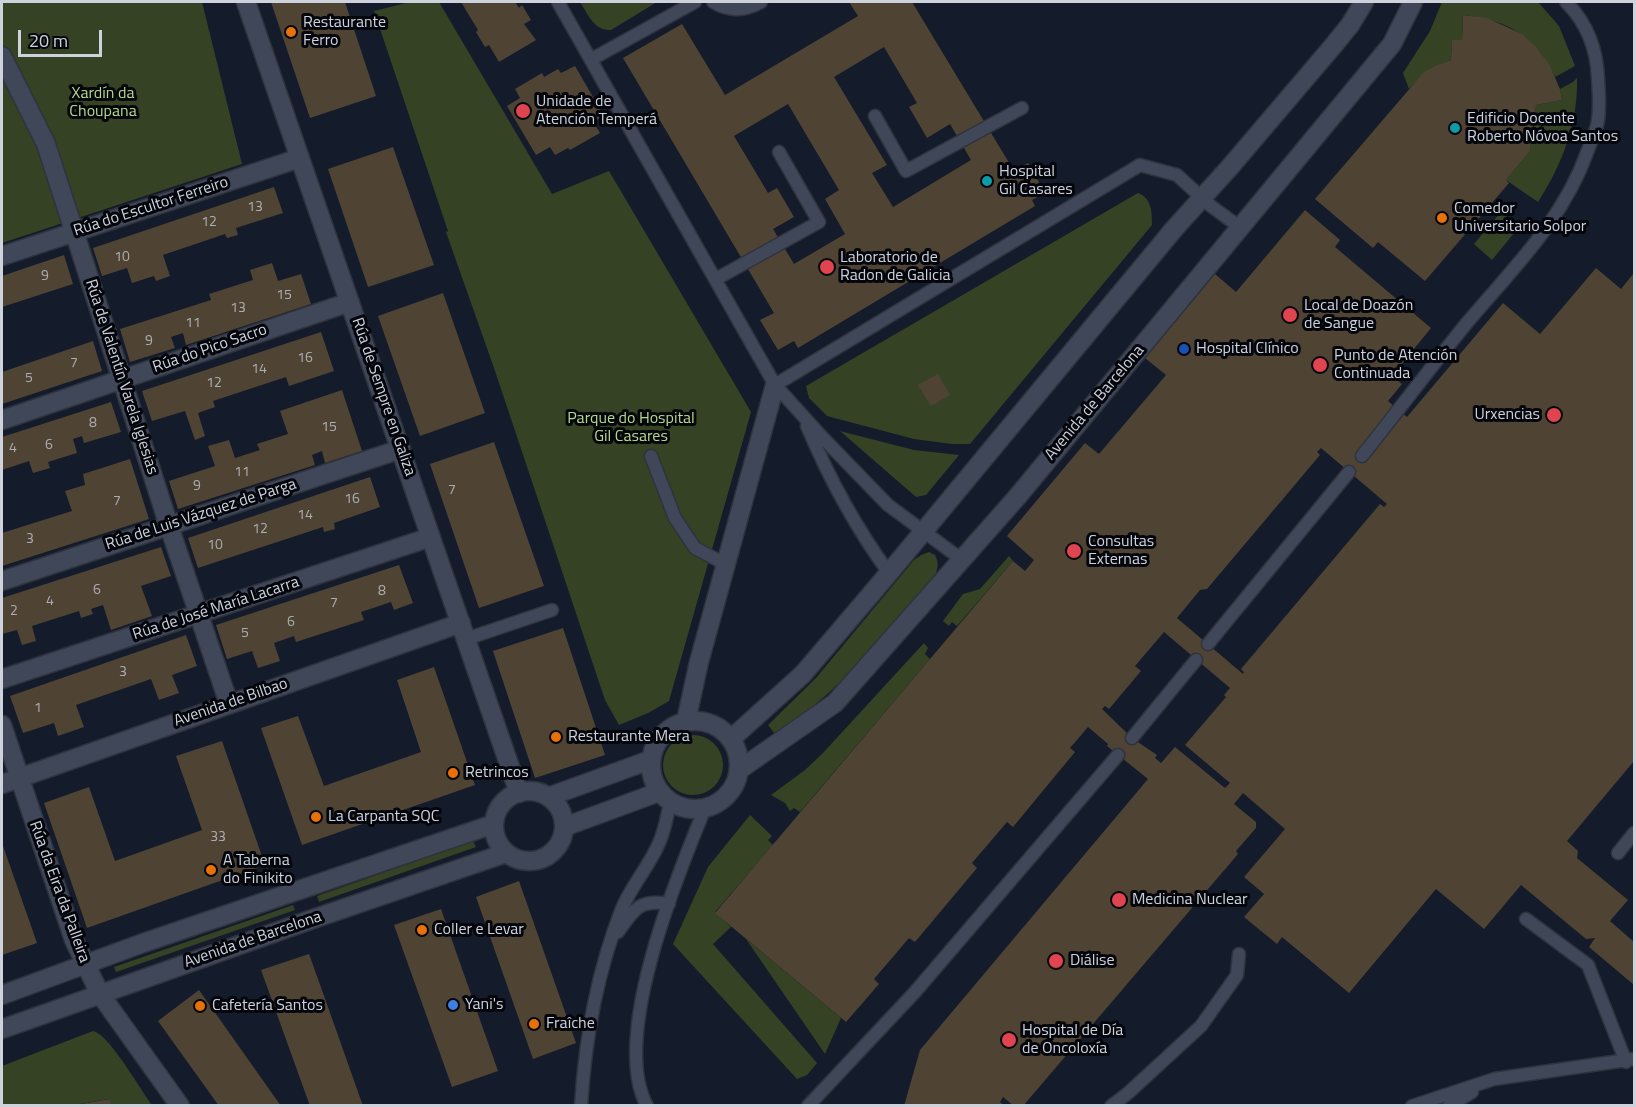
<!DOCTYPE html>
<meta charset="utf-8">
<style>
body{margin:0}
#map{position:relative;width:1636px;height:1107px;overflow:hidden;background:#141b2a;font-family:"Titillium Web",sans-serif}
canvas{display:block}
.frame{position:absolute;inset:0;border:3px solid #cdd2dc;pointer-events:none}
.scale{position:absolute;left:18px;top:30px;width:84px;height:27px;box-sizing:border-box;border:3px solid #cdd2dc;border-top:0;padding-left:8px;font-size:18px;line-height:21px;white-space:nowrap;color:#cdd2dc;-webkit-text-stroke:4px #04060c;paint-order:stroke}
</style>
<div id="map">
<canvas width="1636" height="1107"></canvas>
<div class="frame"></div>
<div class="scale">20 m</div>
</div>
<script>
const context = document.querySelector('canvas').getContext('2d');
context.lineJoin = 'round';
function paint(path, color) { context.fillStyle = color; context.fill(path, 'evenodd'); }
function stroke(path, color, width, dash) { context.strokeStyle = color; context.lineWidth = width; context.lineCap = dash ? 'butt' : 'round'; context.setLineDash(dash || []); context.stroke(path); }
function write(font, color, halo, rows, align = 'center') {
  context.font = font + ' "Titillium Web",sans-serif'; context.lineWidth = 6; context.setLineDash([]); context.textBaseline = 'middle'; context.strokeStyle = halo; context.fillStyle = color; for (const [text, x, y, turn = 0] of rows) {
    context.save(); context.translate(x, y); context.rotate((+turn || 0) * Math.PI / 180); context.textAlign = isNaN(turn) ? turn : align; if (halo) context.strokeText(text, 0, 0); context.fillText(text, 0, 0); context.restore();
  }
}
const green = new Path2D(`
 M2,2h200l40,162 -240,79z
 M410,2h29l113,192 57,-23 142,241 -82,289 -21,12 -29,12 -14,-25 -111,-332 -48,-136 2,-1 -74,-220z
 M580,2h77l-46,28c-17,1 -23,-16 -31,-28z
 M1442,2h96l21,24 16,40 -20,11c-20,-41 -47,-57 -92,-62l-1,25h-10l-1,20c-19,6 -29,15 -42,29l-6,-16 27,-42z
 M1577,78c1,45 -14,85 -39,124l-32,-22 24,-29 6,-46 26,-5 -2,-11 13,-7z
 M1138,193c14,5 14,20 14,32l-182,219h-18l-38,-5 -87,-23 -18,-18 -3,-12z
 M1501,212l18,15 -27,33 -18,-16z
 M840,431l74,19 45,5 -33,40 -10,2z
 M929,552l6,3c4,8 3,13 0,21 -50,58 -94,116 -160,158l-7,-9 48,-47 98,-118 7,-5z
 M1009,556l4,5 -56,65 -5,-4 -3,4 -6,-5 20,-27 17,-5z
 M924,643l4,5 -3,6 5,5 -130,153 -6,-4 -4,3 -5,-8 -14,-8 34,-25 17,-16z
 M663 765a30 30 0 1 1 60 0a30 30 0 1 1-60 0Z
 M750,815l22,21 -4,4 5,5 -58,67 16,15 -18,17 104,119 -10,12 -10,4 -124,-135 35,-77z
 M473,841l3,6 -157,55 -2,-6z
 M293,905l2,5 -179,62 -2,-5z
 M746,939l95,79 -16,36z
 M93,1031c16,3 47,58 59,74h-41l-2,-6 -35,6h-72v-39z`);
const building = new Path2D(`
 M271,2h74l31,94 -66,22z
 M461,2h54l4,6 3,-3 9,15 -7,4 12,16 -37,22 -10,-17 -4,2 -9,-15 2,-2z
 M849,2h63l102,169 14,-8 17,30 -13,7 3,6 -237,142 -4,-7 -16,9 -18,-30 14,-7 -151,-255 59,-34 43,71 133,-79zM884,47l33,56 -8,4 18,31 23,-14 21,36 -78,47 -21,-34 15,-8 -53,-88zM788,104l51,86 -14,9 20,35 -51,30 -21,-35 21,-12 -17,-29 -9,5 -34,-57z
 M1463,15l24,3 35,16 13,12 14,18 11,25 2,11 -26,5 -6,46 -24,29 3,3 -84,98 -47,-39 -5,6 -58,-49 109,-127 13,-7 14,-5 1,-20h10z
 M575,66l29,50 -11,6 7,11 -30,17 -2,-2 -13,7 -5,-8 -14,8 -29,-49 13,-8 -5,-9 27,-16 2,4 14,-8 3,4z
 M393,147l41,118 -66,22 -40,-118z
 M274,187l9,26 -47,15 2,7 -11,3 -2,-4 -62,21 7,21 -14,5 -2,-5 -22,7 -5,-15 -25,8 -9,-28z
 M1305,210l35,30 -5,7 96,81 -39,48 10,8 -14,17 19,16 96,-114 37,31 56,-66 25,21 13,-16v488l-67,80 11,10 -1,7 51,42 -18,21 24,21v43l-45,-38 6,-9 -9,1 -65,-54 -37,44 -48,-40 -87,104 -67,-56 -5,7 -33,-27 20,-23 -20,-17 41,-48 -42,-36 -9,11 22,18v6l-20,23 2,3 -215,252h-9l-11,-9 -3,5 2,2 -1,2h-97l16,-56 228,-271 -41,-33 1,-2 -20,-17 -18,21 5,4 -62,75 -6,-5 -35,41 5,5 -62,74 -6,-4 -35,41 5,5 -33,38 -131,-109 298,-352 12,10 9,-11 -27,-24 78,-93 14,11 67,-79 -21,-17 70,-84 21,18zM1321,448l66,56 -3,3 -4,-3 -139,165 3,3 -1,2 -66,-56 23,-28 7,-1 113,-134 -3,-3zM1164,632l66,56 -6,7 2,2 -41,48 45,38 -5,5 -50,-41 -14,16 -6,-5 2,-3 -25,-17 -30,-29 3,-3 4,3 32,-38 -6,-5z
 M64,255l9,29 -71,23v-31z
 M272,263l6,18 23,-7 10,30 -125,41 -3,-12 -12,4 4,11 -45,14 -10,-33 91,-29 -2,-6 44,-14 -3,-10z
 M443,293l42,120 -65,23 -42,-120z
 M321,332l13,39 -45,15 -3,-9 -73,24 2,6 -17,6 7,23 -10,4 -10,-29 -33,10 -10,-30z
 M93,341l9,30 -100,33v-32z
 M938,374l12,21 -19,11 -13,-21z
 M342,390l20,61 -37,12 -3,-12 -10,4 3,10 -137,44 -9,-28 46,-15 -7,-20 21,-6 6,18 25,-8 -3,-6 31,-10 -8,-23z
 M111,402l10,30 -37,11 -2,-7 -9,3 4,14 -29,9 2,6 -17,5 -4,-12 -27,9v-33z
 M494,442l50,144 -65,22 -49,-144z
 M130,459l19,60 -147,47v-33l70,-22 -7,-20 20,-6 -2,-11z
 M370,477l10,30 -46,16 1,6 -11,3 -1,-5 -125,41 -10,-30z
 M161,547l10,29 -30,10 11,30 -41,14 -8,-25 -12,4 2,5 -12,4 -2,-7 -47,15 4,15 -14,4 -5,-15 -15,4v-36z
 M399,565l14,38 -19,7 -3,-8 -30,10 3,8 -68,22 -2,-6 -20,7 6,18 -22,7 -6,-17 -25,8 -11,-34z
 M563,628l42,127 -70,23 -42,-127z
 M186,635l11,31 -25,9 7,18 -20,7 -8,-21 -75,26 8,22 -26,9 -4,-13 -31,10 -13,-37z
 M434,667l41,118 -173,60 -41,-117 37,-12 26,70 97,-34 -24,-72z
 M222,741l43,124 -178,63 -43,-125 45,-16 26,74 87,-31 -26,-74z
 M2,843l35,100 -35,12z
 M519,881l57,162 -43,16 -57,-162z
 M441,909l57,162 -46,16 -58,-162z
 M309,954l14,39 40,113h-53l-49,-136z
 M199,990l82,116h-62l-61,-85z
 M110,1099l1,7h-30v-2z`);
const lane = new Path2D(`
 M558,2l217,383 48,53 65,67 73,54
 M713,2c16,10 32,9 48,0
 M592,59l103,-57
 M875,116l31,55 116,-63
 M716,279l103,-57 -40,-70
 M775,385l365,-220 37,10 34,31 30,22
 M807,426c22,52 49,102 82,147
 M651,456l24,62 20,30 32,17
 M1362,456c35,-44 69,-89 104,-132 47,-56 97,-103 122,-174 3,-9 9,-20 10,-30 2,-13 1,-27 0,-41 -1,-30 -11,-56 -32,-77
 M466,639l86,-29
 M1208,644l141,-172
 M1132,738l64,-78
 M1618,853l16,-20
 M1526,919l62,46 38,97
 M618,932c16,-23 21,-33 51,-28
 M581,1106c4,-66 16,-133 40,-195 9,-24 28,-44 38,-68 6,-13 8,-27 11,-40
 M647,1106c-37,-68 30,-230 58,-298
 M808,1106l107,-114 203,-237
 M1111,1106l16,-12 74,-68 36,-51 2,-21
 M1412,1106l82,-27 140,-20
 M1449,1106l23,-14`);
const street = new Path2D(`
 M246,2l273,791
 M2,56l44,88 123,382 60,178
 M2,256l298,-98
 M2,420l348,-118
 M2,581l399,-132
 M2,679l429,-142
 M651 765a44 44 0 1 1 88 0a44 44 0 1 1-88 0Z
 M686,721l13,-59 76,-277
 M2,725l72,215 26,54 80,112
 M731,739l72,-65 86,-101 285,-344 56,-62 103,-121 17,-21 14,-23
 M739,770l96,-67 183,-207 374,-452 21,-42
 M2,784l459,-161
 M494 826a35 35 0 1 1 70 0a35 35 0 1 1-70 0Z
 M548,797l102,-37
 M564,827l95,-35
 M2,995l141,-52 351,-119
 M2,1029l308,-109 196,-67`);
const markers = [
 [291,32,6,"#e8710a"],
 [523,111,8,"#e0444e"],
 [1455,128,6,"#0f9aa8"],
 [987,181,6,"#0f9aa8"],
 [1442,218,6,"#e8710a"],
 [827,267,8,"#e0444e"],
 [1290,315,8,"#e0444e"],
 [1184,349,6,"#1a4fb4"],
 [1320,365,8,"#e0444e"],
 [1554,415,8,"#e0444e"],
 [1074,551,8,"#e0444e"],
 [556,737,6,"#e8710a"],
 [453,773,6,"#e8710a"],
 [316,817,6,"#e8710a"],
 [211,870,6,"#e8710a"],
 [1119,900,8,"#e0444e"],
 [422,930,6,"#e8710a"],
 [1056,961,8,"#e0444e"],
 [453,1005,6,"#3f7fe0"],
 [200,1006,6,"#e8710a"],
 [534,1024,6,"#e8710a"],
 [1009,1040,8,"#e0444e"]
];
const numberNames = [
 ["13",255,208],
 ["12",209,223],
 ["10",122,258],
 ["9",45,277],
 ["15",284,296],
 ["13",238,309],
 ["11",193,324],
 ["9",149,342],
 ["16",305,359],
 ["7",74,364],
 ["14",259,370],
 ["5",29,379],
 ["12",214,384],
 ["8",93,424],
 ["15",329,428],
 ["6",49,446],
 ["4",13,449],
 ["11",242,473],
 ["9",197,487],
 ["7",452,491],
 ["16",352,500],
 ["7",117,502],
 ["14",305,516],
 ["12",260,530],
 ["3",30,540],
 ["10",215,546],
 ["6",97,591],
 ["8",382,592],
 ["4",50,602],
 ["7",334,604],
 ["2",14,612],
 ["6",291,623],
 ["5",245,634],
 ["3",123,673],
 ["1",38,709],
 ["33",218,838]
];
const poiNames = [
 ["Restaurante",303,23],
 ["Ferro",303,41],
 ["Unidade de",536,102],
 ["Atención Temperá",536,120],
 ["Edificio Docente",1467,119],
 ["Roberto Nóvoa Santos",1467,137],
 ["Hospital",999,172],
 ["Gil Casares",999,190],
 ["Comedor",1454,209],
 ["Universitario Solpor",1454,227],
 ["Laboratorio de",840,258],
 ["Radon de Galicia",840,276],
 ["Local de Doazón",1304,306],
 ["de Sangue",1304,324],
 ["Hospital Clínico",1196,349],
 ["Punto de Atención",1334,356],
 ["Continuada",1334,374],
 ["Urxencias",1540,415,"right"],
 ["Consultas",1088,542],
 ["Externas",1088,560],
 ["Restaurante Mera",568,737],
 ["Retrincos",465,773],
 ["La Carpanta SQC",328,817],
 ["A Taberna",223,861],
 ["do Finikito",223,879],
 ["Medicina Nuclear",1132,900],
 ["Coller e Levar",434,930],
 ["Diálise",1070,961],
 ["Yani's",465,1005],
 ["Cafetería Santos",212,1006],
 ["Fraîche",546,1024],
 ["Hospital de Día",1022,1031],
 ["de Oncoloxía",1022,1049]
];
const parkNames = [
 ["Xardín da",103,94],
 ["Choupana",103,112],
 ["Parque do Hospital",631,419],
 ["Gil Casares",631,437]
];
const streetNames = [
 ["Rúa do Escultor Ferreiro",151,207,-18],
 ["Rúa do Pico Sacro",210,349,-19],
 ["Rúa de Valentín Varela Iglesias",121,377,72],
 ["Rúa de Sempre en Galiza",383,397,71],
 ["Avenida de Barcelona",1095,403,-50],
 ["Rúa de Luis Vázquez de Parga",201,515,-18],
 ["Rúa de José María Lacarra",216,609,-18],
 ["Avenida de Bilbao",231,703,-19],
 ["Rúa da Eira da Palleira",59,892,70],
 ["Avenida de Barcelona",253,940,-19]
];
paint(green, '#354324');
paint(building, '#4f4434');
stroke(lane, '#2f333e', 15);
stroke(street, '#2f333e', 21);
stroke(lane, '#3f4758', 12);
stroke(street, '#3f4758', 18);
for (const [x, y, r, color] of markers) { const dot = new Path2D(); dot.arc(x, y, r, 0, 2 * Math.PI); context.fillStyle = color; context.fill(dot); stroke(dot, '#04060c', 2); }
write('14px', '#aeaeb2', null, numberNames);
write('16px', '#cdd2dc', '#04060c', poiNames, 'left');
write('16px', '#b4d98b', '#04060c', parkNames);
write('16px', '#cdd2dc', '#04060c', streetNames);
</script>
